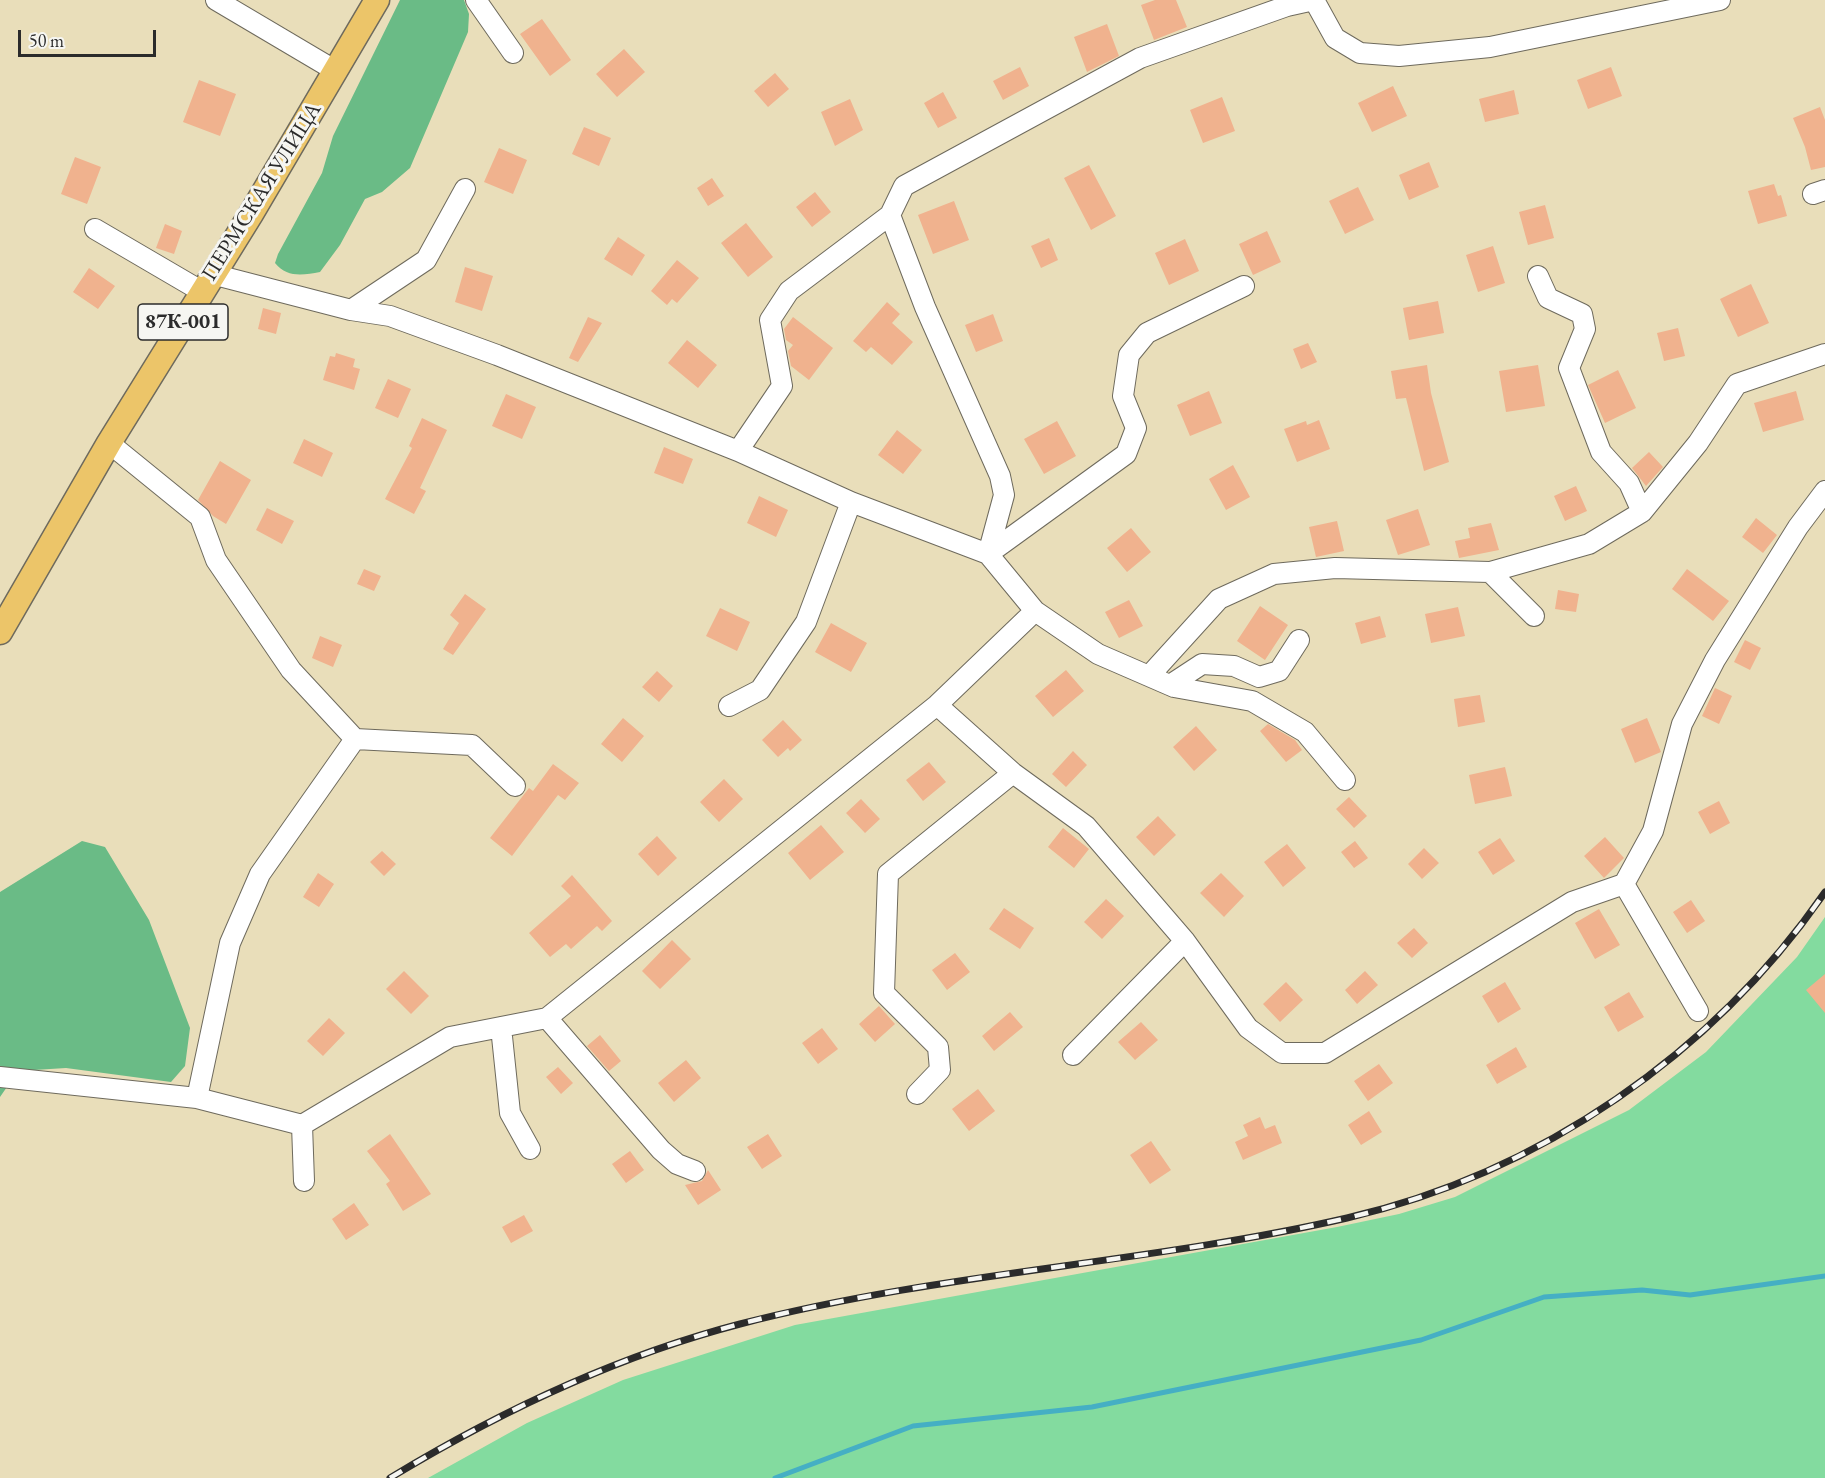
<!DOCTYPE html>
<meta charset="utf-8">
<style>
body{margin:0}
#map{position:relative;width:1825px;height:1478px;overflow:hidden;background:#e9deba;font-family:"EB Garamond",serif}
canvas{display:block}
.scale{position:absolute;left:18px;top:30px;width:138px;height:27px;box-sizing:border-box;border:3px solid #2b2b2b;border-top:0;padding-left:8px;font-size:18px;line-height:21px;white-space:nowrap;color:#2b2b2b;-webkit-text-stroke:4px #f6f6f2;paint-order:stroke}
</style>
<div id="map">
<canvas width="1825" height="1478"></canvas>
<div class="scale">50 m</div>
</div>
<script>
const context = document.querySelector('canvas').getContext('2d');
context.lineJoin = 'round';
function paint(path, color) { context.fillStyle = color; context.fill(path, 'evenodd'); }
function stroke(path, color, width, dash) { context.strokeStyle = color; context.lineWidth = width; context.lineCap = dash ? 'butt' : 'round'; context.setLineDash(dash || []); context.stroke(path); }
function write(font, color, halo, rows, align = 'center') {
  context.font = font + ' "EB Garamond",serif'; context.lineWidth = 6; context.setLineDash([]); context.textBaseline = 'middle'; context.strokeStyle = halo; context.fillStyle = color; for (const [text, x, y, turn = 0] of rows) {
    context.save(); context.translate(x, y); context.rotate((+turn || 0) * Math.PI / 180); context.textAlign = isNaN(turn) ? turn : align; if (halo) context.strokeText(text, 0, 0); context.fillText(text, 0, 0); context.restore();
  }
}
const green = new Path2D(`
 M1825,917v561h-1397l99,-55 96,-43 172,-55 542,-98 62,-13 56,-17 174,-87 77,-58 91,-95z`);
const forest = new Path2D(`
 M400,0h64l5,14 -1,18 -58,136 -28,24 -17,7 -25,46 -20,27c-17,3 -33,6 -45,-9l3,-9 44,-81 11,-37z
 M82,841l23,6 44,73 41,108 -5,38 -14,16 -105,-14 -48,3 -18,26v-205z`);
const stream = new Path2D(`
 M775,1478l138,-52 179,-19 329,-67 123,-43 98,-7 48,5 135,-19`);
const building = new Path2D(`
 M1155,0h21l11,27 -33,13 -13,-35z
 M542,19l29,41 -21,16 -30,-42z
 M1107,24l12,32 -32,16 -13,-35z
 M624,49l21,23 -28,25 -21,-23z
 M1020,67l9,19 -26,14 -10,-19z
 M1611,67l11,29 -34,13 -11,-29z
 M775,73l14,16 -21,18 -14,-16z
 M199,80l37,14 -16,42 -37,-14z
 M1393,86l14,30 -35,16 -14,-29z
 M1514,90l5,24 -34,8 -6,-23z
 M943,92l14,26 -19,10 -14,-25z
 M1222,97l13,34 -32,12 -13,-33z
 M850,99l13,31 -28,16 -14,-34z
 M1820,107l5,13v47l-14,3 -6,-23 -12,-29z
 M584,127l27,11 -12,28 -27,-12z
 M499,148l28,12 -14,34 -29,-12z
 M75,157l26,10 -14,37 -26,-10z
 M1429,162l10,25 -30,13 -10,-25z
 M1089,165l27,51 -25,14 -27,-52z
 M712,178l12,18 -16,10 -11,-18z
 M1774,184l4,12 3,-1 6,21 -29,8 -10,-33z
 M1358,187l16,33 -29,14 -16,-33z
 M815,192l16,20 -19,15 -16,-20z
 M954,201l15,39 -36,14 -15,-39z
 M1545,205l9,33 -26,7 -9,-33z
 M746,223l27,34 -25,20 -27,-34z
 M165,224l17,7 -8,23 -18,-6z
 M1267,231l14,31 -28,13 -14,-31z
 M618,237l27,18 -13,21 -28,-17z
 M1049,238l9,22 -17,8 -10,-22z
 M1185,239l14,32 -30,14 -14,-32z
 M1493,246l12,37 -27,9 -12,-37z
 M677,260l22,18 -22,25 -5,-4 -5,6 -16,-14z
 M465,267l28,9 -11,35 -27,-9z
 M89,268l26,18 -17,23 -25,-17z
 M1751,284l18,39 -31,14 -18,-38z
 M1438,301l6,32 -35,7 -6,-32z
 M887,302l13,12 -8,9 21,19 -21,23 -21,-18 -5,5 -13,-11z
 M263,308l18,5 -5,21 -18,-5z
 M993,314l10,27 -27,11 -11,-27z
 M588,317l14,6 -24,39 -9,-4z
 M793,317l40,31 -24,32 -18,-14 -3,-15 5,-6 -7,-5 -2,-11z
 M1678,328l7,28 -21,5 -7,-28z
 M687,340l30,25 -19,23 -30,-25z
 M1308,343l9,19 -16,7 -8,-20z
 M336,353l19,6 -2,8 7,2 -6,21 -31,-10 7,-24 5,1z
 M1427,365l4,28 18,69 -25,9 -18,-73 -10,1 -5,-28z
 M1538,365l7,41 -39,6 -7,-41z
 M1618,370l18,38 -31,15 -17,-38z
 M388,379l23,10 -13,29 -23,-10z
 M1209,391l13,32 -32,13 -13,-31z
 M1796,391l8,29 -41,12 -9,-29z
 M506,394l30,13 -14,32 -30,-13z
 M422,418l25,12 -27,58 6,3 -12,23 -29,-15 27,-51 -3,-2z
 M1319,420l11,29 -33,13 -13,-33 22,-8 1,4z
 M1057,421l19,35 -32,18 -20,-35z
 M897,430l25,20 -19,24 -25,-19z
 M304,439l29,14 -11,24 -29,-14z
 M664,447l29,12 -10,25 -29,-11z
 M1649,452l14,15 -17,19 -14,-18z
 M220,461l31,19 -25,44 -13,-8 -15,-16z
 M1233,465l17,32 -24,13 -17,-31z
 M1576,486l11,25 -22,10 -11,-25z
 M759,496l29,14 -12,27 -29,-14z
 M267,508l27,13 -12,23 -26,-14z
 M1418,509l12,36 -32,10 -12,-35z
 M1756,518l21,17 -14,18 -21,-16z
 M1337,521l7,30 -28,6 -7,-30z
 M1491,523l8,27 -40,8 -4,-17 15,-3 -2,-10z
 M1131,528l20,24 -24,20 -20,-24z
 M364,569l17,7 -7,15 -17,-7z
 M1687,569l42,32 -16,20 -41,-32z
 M1558,590l21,4 -3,18 -21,-3z
 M465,594l21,15 -33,46 -10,-6 16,-26 -9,-8z
 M1129,600l14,26 -24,12 -14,-26z
 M1260,606l28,19 -23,35 -28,-19z
 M1458,607l7,29 -34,7 -6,-29z
 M720,608l30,14 -13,29 -31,-15z
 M1380,616l6,21 -25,7 -6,-21z
 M831,623l36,20 -16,29 -36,-20z
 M320,636l22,9 -9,22 -21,-9z
 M1745,640l16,8 -11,22 -16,-8z
 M1066,670l18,21 -31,26 -18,-21z
 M657,671l16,15 -14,16 -17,-15z
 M1715,688l17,8 -13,28 -17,-8z
 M1480,695l5,27 -27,5 -4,-28z
 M623,718l21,18 -22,26 -21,-18z
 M1647,718l14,34 -26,11 -14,-34z
 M783,720l19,20 -12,11 -2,-3 -10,9 -16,-17z
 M1268,724l27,16 7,10 -16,12 -26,-31z
 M1196,726l21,24 -23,21 -21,-24z
 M1073,751l14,14 -21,22 -14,-13z
 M929,762l17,20 -23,19 -17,-21z
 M553,764l26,19 -14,17 -7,-5 -46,61 -22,-18 39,-50 4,3z
 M1505,767l7,29 -37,8 -6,-29z
 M724,779l19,20 -24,23 -19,-20z
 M1349,797l18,19 -13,12 -18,-19z
 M861,799l19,20 -15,14 -19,-20z
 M1719,801l11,22 -20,11 -12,-22z
 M1158,816l18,19 -22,21 -18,-19z
 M821,825l23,27 -34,28 -22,-27z
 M1063,828l26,21 -15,19 -26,-21z
 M657,836l20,22 -19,18 -20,-22z
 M1605,837l19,21 -20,20 -20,-22z
 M1500,838l15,23 -22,14 -15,-23z
 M1355,841l13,17 -14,10 -13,-16z
 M1287,844l19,24 -23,19 -19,-25z
 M1424,848l15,15 -17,16 -14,-15z
 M382,851l14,13 -12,12 -14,-14z
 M318,873l16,11 -15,23 -16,-10z
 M1221,873l23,23 -20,21 -24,-24z
 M572,875l40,46 -10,10 -5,-5 -26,23 -5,-5 -16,13 -21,-24 42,-37 -10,-10z
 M1106,899l18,17 -22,23 -18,-17z
 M1691,900l14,21 -18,12 -14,-21z
 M1004,908l30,20 -14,21 -31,-20z
 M1599,909l21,36 -25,14 -20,-36z
 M1414,928l14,15 -16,15 -15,-15z
 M672,940l19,19 -31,30 -18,-18z
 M955,953l15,19 -23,18 -15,-20z
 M404,971l25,25 -18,18 -25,-25z
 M1365,971l13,14 -21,19 -12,-14z
 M1825,974v39l-19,-23z
 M1286,982l17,18 -23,22 -17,-18z
 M1505,982l16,27 -23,14 -16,-27z
 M1629,992l15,25 -26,15 -14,-25z
 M879,1006l16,18 -20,18 -16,-18z
 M1010,1012l13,15 -29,24 -12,-15z
 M329,1018l16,15 -22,23 -16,-15z
 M1141,1022l17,18 -23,20 -17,-18z
 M822,1028l16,21 -20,15 -16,-21z
 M600,1035l21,26 -12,10 -22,-25z
 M1516,1047l11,20 -30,17 -11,-19z
 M686,1060l15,18 -27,24 -16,-19z
 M1379,1064l14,19 -25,18 -14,-20z
 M558,1067l15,16 -12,11 -15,-17z
 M978,1089l17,22 -26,20 -17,-22z
 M1369,1111l13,21 -21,13 -13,-20z
 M1260,1117l5,12 10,-4 7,18 -39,17 -8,-18 13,-6 -5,-11z
 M390,1134l41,60 -28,17 -17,-27 4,-3 -23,-30z
 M768,1134l14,22 -20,13 -15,-22z
 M1151,1141l20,29 -21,14 -20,-29z
 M630,1151l14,19 -18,13 -14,-19z
 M708,1170l13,20 -23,15 -13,-20 17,-4z
 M354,1203l15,22 -23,15 -14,-21z
 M524,1215l9,16 -22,12 -9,-16z`);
const minor = new Path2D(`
 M216,0l120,71
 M476,0l37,53
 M1813,194l12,-4
 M890,215l14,-29 236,-128 147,-52 27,-6 21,38 25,15 39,3 91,-9 230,-47
 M95,229l106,62
 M212,274l139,36 39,6 107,39 241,96 113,51 137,52 47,57 63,43 76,33 78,14 53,31 40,48
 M1538,276l10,22 34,16 3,15 -16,39 32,84 28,31 13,29
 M351,310l75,-50 39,-71
 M109,443l91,74 16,43 75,110 64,69 117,6 43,41
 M738,451l44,-65 -12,-66 19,-29 101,-76 35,92 75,169 4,19 -16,59
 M988,554l138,-100 10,-26 -13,-32 6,-41 18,-22 97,-47
 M1490,572l44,44
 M1150,675l69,-76 55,-25 61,-6 155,4 99,-28 53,-32 56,-69 39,-59 88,-30
 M1170,685l32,-21 32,2 25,11 20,-6 20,-31
 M937,705l76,68 73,53 99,115 63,87 34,25h43l247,-151 52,-18
 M729,706l31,-16 46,-68 45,-120
 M1698,1011l-74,-127 29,-53 29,-107 33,-64 83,-133 27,-36
 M547,1018l114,132 16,14 18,7
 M501,1027l9,86 20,36
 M1073,1055l112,-114
 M0,1077l197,21 105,27
 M917,1094l23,-24 -2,-23 -54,-54 4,-119 125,-101
 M197,1098l33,-155 30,-69 95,-135
 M304,1181l-2,-56 148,-88 97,-19 390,-313 98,-94`);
const major = new Path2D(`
 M0,632l109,-189 142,-229 126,-214`);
const rail = new Path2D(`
 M390,1478c109,-66 227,-122 350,-154 200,-52 407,-60 607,-106 193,-45 366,-164 478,-326`);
const shields = [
 [183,322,90]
];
const shieldNames = [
 ["87К-001",183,322]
];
const streetNames = [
 ["ПЕРМСКАЯ УЛИЦА",262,192,-58]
];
paint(green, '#83db9f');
paint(forest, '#6abb86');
stroke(stream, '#45afc4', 5);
paint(building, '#f0b28e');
stroke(minor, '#6e6a5d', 22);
stroke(major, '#6e6a5d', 27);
stroke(minor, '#fff', 20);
stroke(major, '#ecc569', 24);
stroke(rail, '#2b2b2b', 7);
stroke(rail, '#f6f6f2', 4.5, [14]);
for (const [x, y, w] of shields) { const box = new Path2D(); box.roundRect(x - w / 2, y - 18, w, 36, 4.5); context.fillStyle = '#f6f6f2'; context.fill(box); stroke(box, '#2b2b2b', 1.5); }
write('bold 21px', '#2b2b2b', null, shieldNames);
write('22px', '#2b2b2b', '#f6f6f2', streetNames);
</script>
